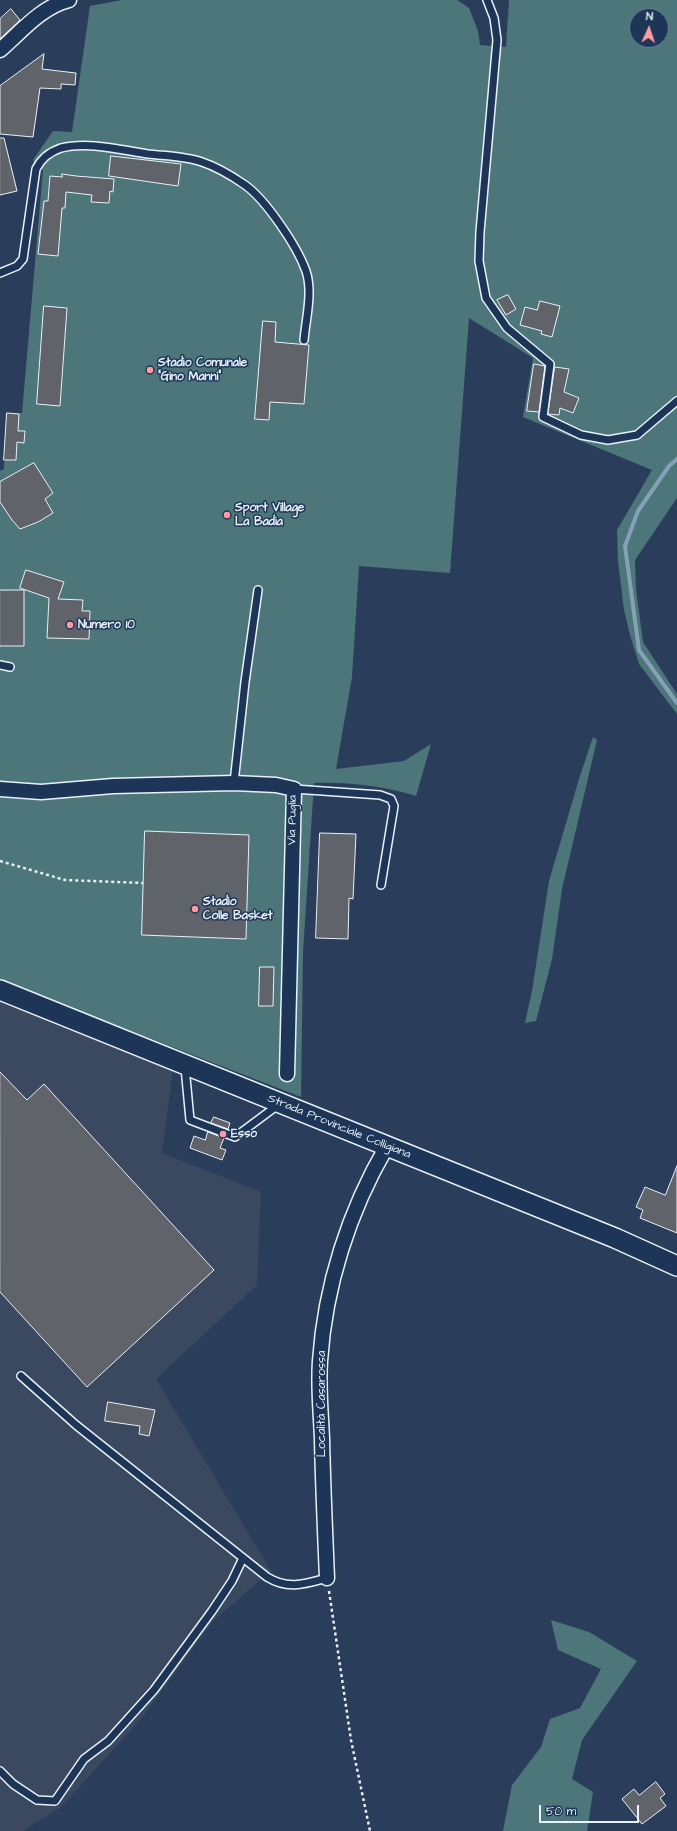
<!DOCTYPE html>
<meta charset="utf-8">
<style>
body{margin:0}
#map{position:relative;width:677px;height:1831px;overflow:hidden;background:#2a3e5b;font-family:"Architects Daughter",sans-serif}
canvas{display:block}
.north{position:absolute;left:629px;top:8px;width:40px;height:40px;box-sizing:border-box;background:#1d3557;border:1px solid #6e8097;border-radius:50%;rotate:3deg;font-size:11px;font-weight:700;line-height:16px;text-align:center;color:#e8f1f8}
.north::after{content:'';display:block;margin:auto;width:14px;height:18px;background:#ff9aa2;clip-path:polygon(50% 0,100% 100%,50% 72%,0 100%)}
.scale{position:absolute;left:539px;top:1805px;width:100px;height:18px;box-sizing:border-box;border:2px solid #e8f1f8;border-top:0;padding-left:5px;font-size:12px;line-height:14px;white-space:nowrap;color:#e8f1f8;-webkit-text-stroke:3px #1d3557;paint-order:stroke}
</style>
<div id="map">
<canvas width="677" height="1831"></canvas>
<div class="north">N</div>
<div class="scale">50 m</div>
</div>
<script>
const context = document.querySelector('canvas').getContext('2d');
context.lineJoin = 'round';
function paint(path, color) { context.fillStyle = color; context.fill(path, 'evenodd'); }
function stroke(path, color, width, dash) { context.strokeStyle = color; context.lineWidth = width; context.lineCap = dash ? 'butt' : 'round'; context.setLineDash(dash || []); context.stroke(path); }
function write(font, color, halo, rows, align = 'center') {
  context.font = font + ' "Architects Daughter",sans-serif'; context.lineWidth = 3; context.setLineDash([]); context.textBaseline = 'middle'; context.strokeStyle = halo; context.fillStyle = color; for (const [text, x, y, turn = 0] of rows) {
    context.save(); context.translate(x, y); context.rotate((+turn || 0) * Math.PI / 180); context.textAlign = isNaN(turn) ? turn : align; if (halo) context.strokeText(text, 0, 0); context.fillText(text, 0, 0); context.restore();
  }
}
const built = new Path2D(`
 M0,1000l173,69 -11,84 99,39 -4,93 -101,94 115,192 -58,50 -72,98 -80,88 -39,24h-22z`);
const green = new Path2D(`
 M122,0h335l12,8 9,23 2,14 26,2 3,-47h168v498l-42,62 1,29 7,53 34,52v20l-38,-50 -9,-29 -6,-25 -6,-49 -1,-31 35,-60 -129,-53 10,-59 -64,-40 -19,255 -91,-7 -7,111 -16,92 68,-8 27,-17 -15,52c-33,-10 -68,-14 -102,-13l-11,169 -2,145 -301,-117v-509l4,-2 3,-56h15l21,-243 -10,-10 20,-29 19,1 18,-126zM637,16h24v24h-24z
 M593,737l4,3 -35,149 -10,70 -16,62 -11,2 7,-32 17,-110 30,-102z
 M551,1620l38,12 48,29 -55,79 -10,39 21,13 -6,39h-84l9,-46 29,-38 9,-28 30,-11 21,-39 -43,-19z`);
const stream = new Path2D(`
 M677,459l-8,7 -31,45 -13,35 14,104 38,53`);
const building = new Path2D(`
 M11,9l9,11 -20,19v-20z
 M44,54l-2,15 34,4 -1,12 -14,-1v5l-21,-1 -7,49 -33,-3v-48z
 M0,138h4l13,53 -17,4z
 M111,156l70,8 -3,22 -69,-10z
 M62,174l14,2 38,3 -1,13 -3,-1 -1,12 -18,-1 1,-7 -26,-3 -1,16h-3l-4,48 -20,-2 6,-53h4l2,-25 12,1z
 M508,295l8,14 -10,6 -9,-15z
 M540,301l20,5 -8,31 -11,-3 1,-3 -22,-6 5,-18 12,3z
 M44,306l23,2 -7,98 -23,-2z
 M263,321l13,1 -1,20 34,3 -5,59 -34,-2 -1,18 -14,-1z
 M534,364l11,2 -6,46 -12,-1z
 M555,367l14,2 -5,23 15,6 -6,15 -13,-5 -1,7 -11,-1z
 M7,413l12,1 -1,17h7l-1,12 -7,-1 -1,18h-12z
 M34,463l19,30 -8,6 8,14 -15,9 -18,7 -8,-9 -12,-18v-20z
 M26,570l38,12 -6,17 25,1 -1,11h8l-1,28 -42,-1 2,-40 -29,-10z
 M0,590h24v56h-24z
 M145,831l104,4 -3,104 -104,-4z
 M320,833l36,1 -3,65 -4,-1 -1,41 -32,-1z
 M260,967h14l-1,39h-14z
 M0,1072l27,28 17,-16 170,186 -127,117 -87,-95z
 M214,1117l16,6 -2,6 -17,-6z
 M208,1132l16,6 -4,10 6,2 -4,10 -32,-12 4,-12 11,4z
 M677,1166v67l-37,-15 3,-8 -7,-3 9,-20 20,8z
 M108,1402l47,8 -6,26 -10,-2 1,-8 -35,-5z
 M656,1782l9,12 -5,4 6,8 -24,18 -20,-25 12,-10 5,6z`);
const path = new Path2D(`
 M0,861l65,19 78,3
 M329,1591l22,149 19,91`);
const lane = new Path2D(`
 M487,0l7,18 3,22 -17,192 -1,29 7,37 21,30 43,36 -7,53 38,18 27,5 29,-5 40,-34
 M0,273l17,-7 6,-7 13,-90c5,-10 13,-17 25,-21 27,-7 60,2 87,6 18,2 37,2 54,8 15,5 30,14 43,23 21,15 52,61 61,86 7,21 0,47 -2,69
 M0,665l10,2
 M234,783l11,-101 13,-92
 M294,789l86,6 11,4 3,7 -13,79
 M185,1067l5,53 45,17 43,-32
 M21,1376l55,49 191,152c21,13 38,7 60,1
 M0,1771l13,13 24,16 18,1 29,-42 24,-18 46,-51 58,-79 20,-30 11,-23`);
const street = new Path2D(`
 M0,50c21,-18 41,-43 69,-50
 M0,789l41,3 72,-6 121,-3 42,2 18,4 -7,285
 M327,1578c-2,-46 -4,-92 -5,-139 -1,-26 -4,-52 -2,-78 5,-75 29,-150 67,-215`);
const secondary = new Path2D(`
 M0,990l615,248 62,28`);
const markers = [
 [150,370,4,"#ff9aa2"],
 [227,515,4,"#ff9aa2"],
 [70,625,4,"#ff9aa2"],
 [195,909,4,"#ff9aa2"],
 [223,1134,4,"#ff9aa2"]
];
const poiNames = [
 ["Stadio Comunale",158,363],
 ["\"Gino Manni\"",158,377],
 ["Sport Village",235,508],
 ["La Badia",235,522],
 ["Numero 10",78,625],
 ["Stadio",203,902],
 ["Colle Basket",203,916],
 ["Esso",231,1134]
];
const streetNames = [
 ["Via Puglia",293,820,-89],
 ["Strada Provinciale Colligiana",339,1127,22],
 ["Località Casarossa",322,1404,-90]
];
paint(built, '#3a4960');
paint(green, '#4d767b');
stroke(stream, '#85a0b7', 4);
paint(building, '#60636a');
stroke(building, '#e8f1f8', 1);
stroke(lane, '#e8f1f8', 10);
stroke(street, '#e8f1f8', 17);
stroke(secondary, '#e8f1f8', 22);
stroke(path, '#e8f1f8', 2.5, [3, 3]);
stroke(lane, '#1d3557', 7);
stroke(street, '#1d3557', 14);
stroke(secondary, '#1d3557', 19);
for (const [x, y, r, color] of markers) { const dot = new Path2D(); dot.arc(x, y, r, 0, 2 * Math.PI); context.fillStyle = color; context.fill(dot); stroke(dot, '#1d3557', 1.5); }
write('bold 12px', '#e8f1f8', '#1d3557', poiNames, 'left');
write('12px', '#e8f1f8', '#1d3557', streetNames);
</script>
